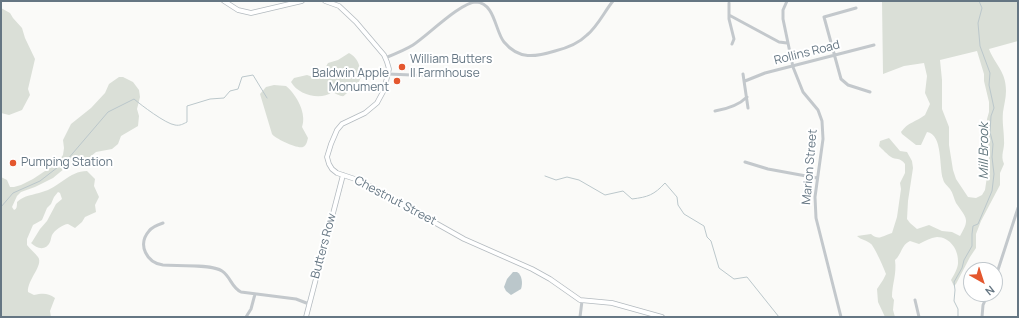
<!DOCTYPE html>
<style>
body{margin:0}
#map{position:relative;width:1019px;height:318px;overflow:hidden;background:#fafaf8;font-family:Manrope,sans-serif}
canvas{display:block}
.frame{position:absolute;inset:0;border:2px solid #657683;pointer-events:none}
.north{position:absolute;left:963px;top:262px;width:40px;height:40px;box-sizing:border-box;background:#fff;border:1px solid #c1c8cd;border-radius:50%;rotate:141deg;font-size:11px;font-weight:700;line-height:16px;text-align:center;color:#657683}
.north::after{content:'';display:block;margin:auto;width:14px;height:18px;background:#e4572e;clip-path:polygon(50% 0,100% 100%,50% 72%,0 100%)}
</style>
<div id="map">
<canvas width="1019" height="318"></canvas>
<div class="frame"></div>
<div class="north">N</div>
</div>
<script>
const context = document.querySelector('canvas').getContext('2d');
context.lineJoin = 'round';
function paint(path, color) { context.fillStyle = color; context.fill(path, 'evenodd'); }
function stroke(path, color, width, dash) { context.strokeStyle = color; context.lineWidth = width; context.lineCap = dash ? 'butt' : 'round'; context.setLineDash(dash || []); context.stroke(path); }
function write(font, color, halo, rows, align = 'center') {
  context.font = font + ' Manrope,sans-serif'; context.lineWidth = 4; context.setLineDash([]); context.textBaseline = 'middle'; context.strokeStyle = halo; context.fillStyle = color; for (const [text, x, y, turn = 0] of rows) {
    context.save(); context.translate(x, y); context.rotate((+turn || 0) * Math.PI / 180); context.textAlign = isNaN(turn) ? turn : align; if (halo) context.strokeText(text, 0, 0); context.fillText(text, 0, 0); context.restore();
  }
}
const green = new Path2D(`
 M882,1h136v40l-29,8c6,16 17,22 17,42 0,7 -2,14 -3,21 -1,10 1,19 1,28 1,9 -4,15 0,24l-4,9v12l-19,36 -5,13v14l-6,9 -14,27 -2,2 -3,-6c3,-5 7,-12 7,-17 1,-13 -8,-26 -21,-26 -7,1 -12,4 -18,7l-9,-3c-9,4 -8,13 -15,19 2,14 -3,24 -3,37l2,3 -1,10 2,7h-10l-7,-15 -1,-13 6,-9 3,-6c-1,-4 -12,-28 -15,-30 -4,-4 -10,-4 -14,-8l14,-2c8,7 11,2 21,-1l5,-16 4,-28 -1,-6 5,-10v-9c-5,-7 -9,-4 -14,-7 -2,-1 -10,-9 -12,-11l1,-5 9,-3 11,13 7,1 5,9 1,7 -5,33 -1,18 3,4 7,6 12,-4 13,6 10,1 8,4c10,-17 7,-17 -4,-33 -2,-4 -3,-10 -6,-14 -2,-3 -6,-5 -7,-10 -4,-11 0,-45 -16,-47l-6,13h-5l-14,-11 -1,-2c7,-10 15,-10 24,-17l5,-11 -5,-11 2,-17 -3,-13 -20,3 -21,8zM977,51l7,23v7l5,21v10l-2,7 2,44 -4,27 -3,5 -6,3 -8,-1 -12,-18 -3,-9 -4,-25v-18l-7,-18v-29l-2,-20z
 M1,8l9,5 3,5 9,10 3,10 10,21 -7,30 2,6 -8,15 -13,5 -8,-2z
 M349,53c7,4 9,8 11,15 4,11 -3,17 -11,23 0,1 -5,4 -5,5 -3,1 -9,-3 -12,-4 -11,9 -34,3 -41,-10l3,-4 13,-3 12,4 9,-16 10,-3z
 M119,77h4l10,5 6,8 1,7 -3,12 2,7 -1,10 -17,10 -3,8 -6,5 -16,3 -6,5 -25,11 -12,10 -18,9 -14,5 -4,4 -5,11 2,3c3,-1 3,-4 3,-8 7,-7 17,-7 25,-10 17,-4 27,-21 45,-21l8,8 -1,7 5,11 -4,8 1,7 -11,5 -3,5 -7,6 -7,-4c-5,0 -14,7 -16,11 -1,2 -1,5 -2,7 -4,9 -13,7 -19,1l1,-1 8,-13 7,-8 9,-17 6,-5 -2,-6 -2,-1 -4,5 -3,7 -4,4 -5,12 -9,5 -6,14v6c3,4 8,8 11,12 6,8 -11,23 -10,35l6,3c9,-2 14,-2 21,3l-5,13 1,6h-50v-140l6,3 3,7h4l7,-2 12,-6 24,-16 6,-8 1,-7 -1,-8 8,-16 20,-16 14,-15 4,-9z
 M274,85l12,1c11,9 21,28 16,41l6,11c-1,3 -1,7 -5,9 -6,2 -27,-8 -31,-13l-12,-40 6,-7z`);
const water = new Path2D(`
 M513,272h4c5,3 6,11 4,17l-10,6 -5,-4 -2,-4 3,-8z`);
const stream = new Path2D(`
 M545,176l11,4 11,-3 12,3 26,15 18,-4 9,8c16,-2 22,-4 33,-16l12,14 1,8 6,9 20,12 3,11 4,4 8,27 15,11 13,-2 32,40
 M1,207l12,-14 27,-12 27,-21 41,-48 26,-13c7,6 32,25 41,26 5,1 8,-1 12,-3v-16l23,-7 14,-1 6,-7 8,-2 4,-12 11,-2 14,23
 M958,317v-8l-4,-8 1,-11 -1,-8 8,-14 2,-8 8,-14v-12l1,-8 5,-2 14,-33 2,-17 -2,-17 1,-13 -3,-12 1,-16 3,-8 -5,-23 1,-12 -10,-27 -2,-23 4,-15 -3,-7`);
const street = new Path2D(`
 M787,1l-4,9v9l10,48 10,25 15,18 4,11 1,18 -8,58 1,21 25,99
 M729,3v16l5,20 -2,5
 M856,8l-32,9 17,62 7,6 22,7
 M729,15l50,27 8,1
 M385,58c10,-4 20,-8 28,-13 14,-9 48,-43 63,-43 19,1 19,29 28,40 15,18 31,15 51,9 12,-3 23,-7 32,-16 11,-9 17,-23 26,-34
 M388,74l47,2
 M743,74l5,34
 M745,81l20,-8 109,-28
 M715,111c12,-2 23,-5 32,-14
 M745,162l23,7 49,9
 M163,223c-6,2 -11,4 -14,8 -12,14 -2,32 14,34 13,1 50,-1 59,6 9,6 9,16 19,21l55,7 13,5
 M995,279l23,-71
 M915,300l4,17
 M246,317l5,-8 4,-15
 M580,317l2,-16
 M982,317l1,-12 5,-11`);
const secondary = new Path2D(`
 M224,1l14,9 13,3 51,-12
 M325,1l14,5 17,16 28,33 3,7 2,7 -5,21 -7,13 -12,10 -23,11 -5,6 -6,14 -4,13 2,7 3,5 5,4 24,8 103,58 68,30 18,10 30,21 32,3 50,14
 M306,317l37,-142`);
const markers = [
 [402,67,4,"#e4572e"],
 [397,81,4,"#e4572e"],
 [13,163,4,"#e4572e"]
];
const streetNames = [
 ["Rollins Road",807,53,-14],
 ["Marion Street",810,167,-85],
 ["Chestnut Street",395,201,28],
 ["Butters Row",324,246,-75]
];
const poiNames = [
 ["William Butters",410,60],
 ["II Farmhouse",410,74],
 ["Baldwin Apple",389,74,"right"],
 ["Monument",389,88,"right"],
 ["Pumping Station",21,163]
];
const waterNames = [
 ["Mill Brook",984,151,-90]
];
paint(green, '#dadfd7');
paint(water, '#bbc7cb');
stroke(stream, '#bbc7cb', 1);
stroke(secondary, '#b3babf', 5.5);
stroke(street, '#c3c8cc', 3);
stroke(secondary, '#fff', 4);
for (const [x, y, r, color] of markers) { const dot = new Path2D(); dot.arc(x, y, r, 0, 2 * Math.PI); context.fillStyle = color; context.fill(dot); stroke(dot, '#fff', 1.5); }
write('12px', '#657683', '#fff', streetNames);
write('12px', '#657683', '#fff', poiNames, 'left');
write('italic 13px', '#60757c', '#fff', waterNames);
</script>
